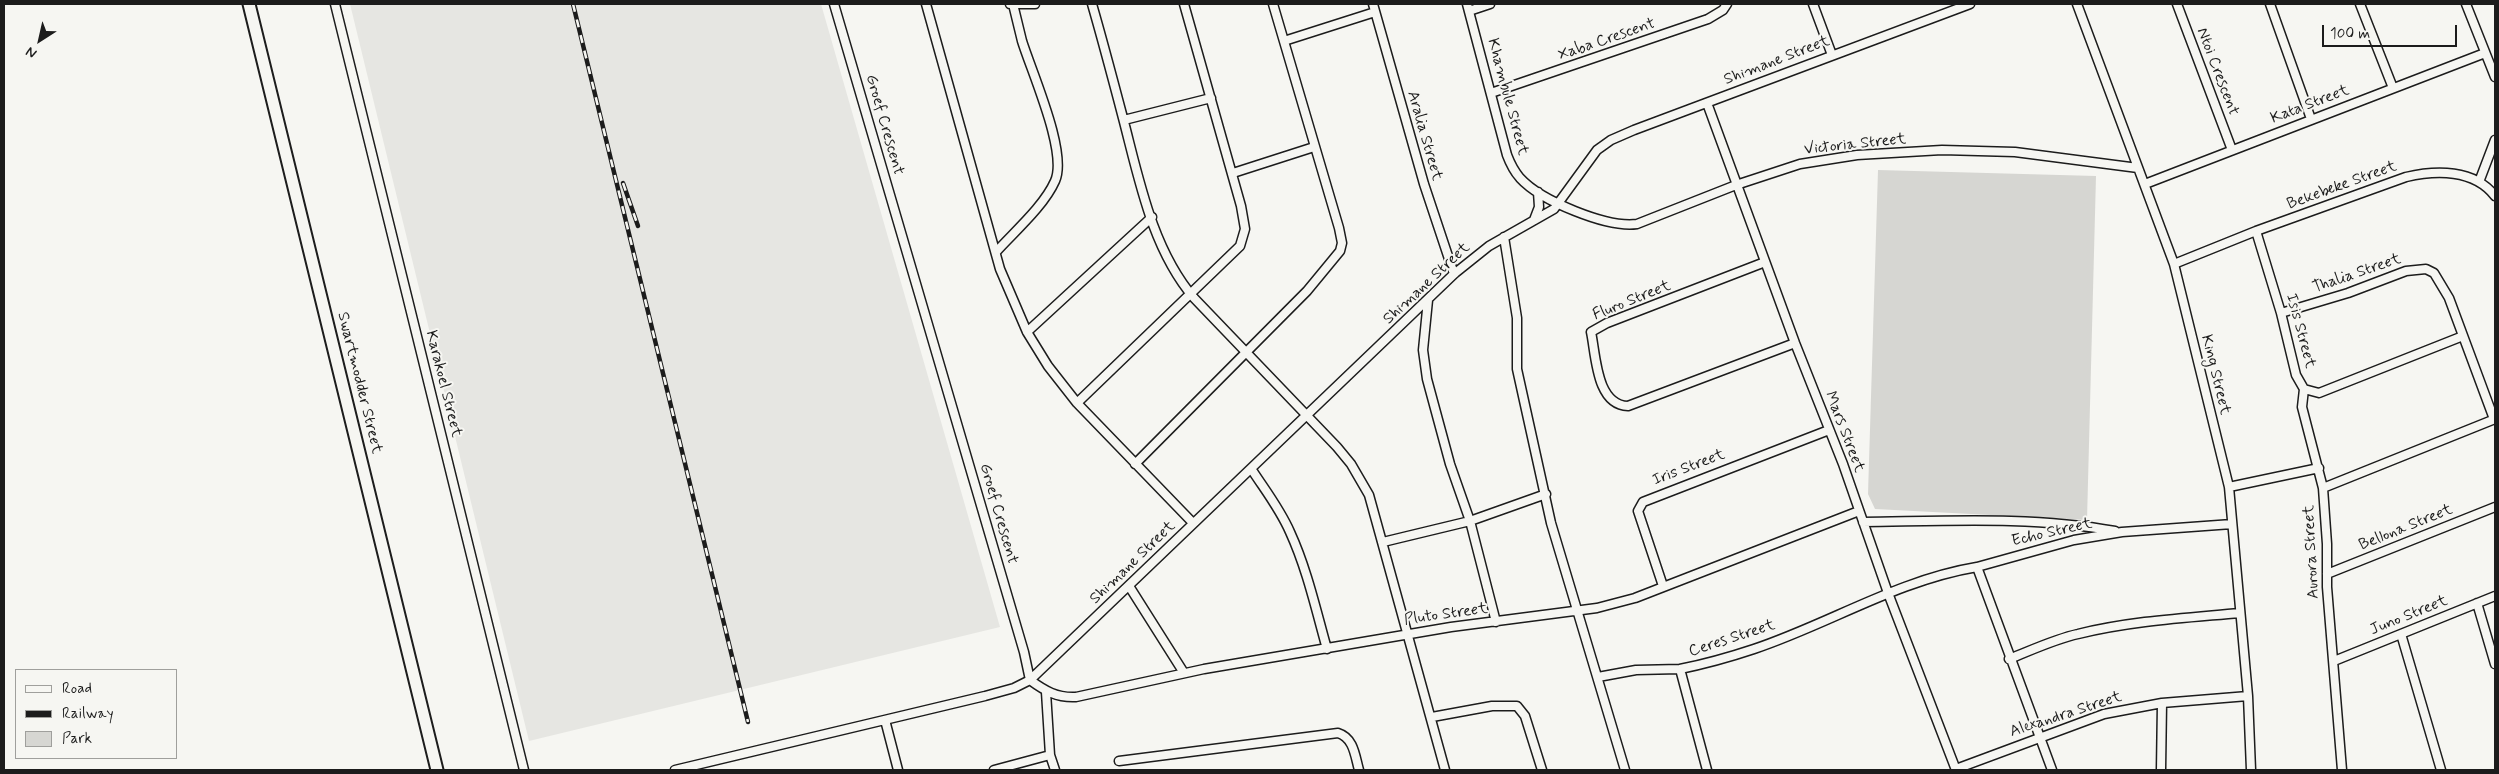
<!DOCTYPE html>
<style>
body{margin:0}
#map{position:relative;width:2499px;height:774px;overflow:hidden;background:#f6f6f2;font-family:Mynerve,sans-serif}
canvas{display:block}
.frame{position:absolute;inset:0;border:5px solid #1c1c1c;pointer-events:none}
.legend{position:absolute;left:15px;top:669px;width:162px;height:90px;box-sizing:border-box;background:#f6f6f2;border:1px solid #9f9f9c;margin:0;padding:6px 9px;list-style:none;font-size:15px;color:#1c1c1c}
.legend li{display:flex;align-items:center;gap:10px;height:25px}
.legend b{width:25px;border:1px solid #9f9f9c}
.north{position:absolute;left:15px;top:15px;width:50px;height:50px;-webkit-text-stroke:4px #f6f6f2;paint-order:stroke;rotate:215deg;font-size:14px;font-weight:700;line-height:20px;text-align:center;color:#1c1c1c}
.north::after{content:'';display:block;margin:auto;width:18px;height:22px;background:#1c1c1c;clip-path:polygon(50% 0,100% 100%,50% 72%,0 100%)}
.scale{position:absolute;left:2322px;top:25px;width:135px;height:22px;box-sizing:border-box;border:2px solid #1c1c1c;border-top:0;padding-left:6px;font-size:15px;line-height:18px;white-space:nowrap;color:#1c1c1c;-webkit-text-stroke:4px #f6f6f2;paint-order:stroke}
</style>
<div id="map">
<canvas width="2499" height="774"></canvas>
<div class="frame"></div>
<ul class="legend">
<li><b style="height:6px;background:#f6f6f2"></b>Road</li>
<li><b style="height:6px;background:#1c1c1c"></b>Railway</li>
<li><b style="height:14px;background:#d6d6d2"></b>Park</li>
</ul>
<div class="north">N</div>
<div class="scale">100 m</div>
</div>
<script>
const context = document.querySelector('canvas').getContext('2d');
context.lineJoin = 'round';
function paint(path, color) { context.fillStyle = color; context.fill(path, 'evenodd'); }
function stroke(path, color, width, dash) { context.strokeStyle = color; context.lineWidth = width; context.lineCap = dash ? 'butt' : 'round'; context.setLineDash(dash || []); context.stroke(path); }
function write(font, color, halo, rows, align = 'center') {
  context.font = font + ' Mynerve,sans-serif'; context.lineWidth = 4; context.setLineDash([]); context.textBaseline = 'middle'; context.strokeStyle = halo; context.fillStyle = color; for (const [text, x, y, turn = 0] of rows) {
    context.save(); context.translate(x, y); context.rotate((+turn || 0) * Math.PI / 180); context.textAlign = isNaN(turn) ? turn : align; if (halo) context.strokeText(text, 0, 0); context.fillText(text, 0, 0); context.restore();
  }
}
const built = new Path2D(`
 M350,4h471l179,623 -471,114z`);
const green = new Path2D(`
 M1878,170l218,6 -9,344 -212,-11 -7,-15z`);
const minor = new Path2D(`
 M335,4l189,766
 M926,4l74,265 27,63 21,34 29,37 116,120
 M1010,4h25
 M1092,4c11,38 21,76 31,114 16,61 29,131 71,180l143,149 14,17 18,31 76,275
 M1373,4l51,180 30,90
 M1467,4l40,151c3,8 7,16 13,23 21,23 87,50 117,46l99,-39 64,-21 57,-9 85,-5 73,2 123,16
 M1813,4l19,51
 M2077,4l97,260 55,223 19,209 3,74
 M2177,4l55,146
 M2270,4l41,115
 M2360,4l33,84
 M2466,4l29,73
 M1469,11l21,-7
 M1284,41l91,-29
 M1491,93l217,-74 15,-9 4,-6
 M1707,103l88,240 48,121 45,129 68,177
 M1124,120l87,-22
 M1233,173l81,-26
 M2479,182l16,-42
 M2145,184l340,-131
 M1534,220l5,-13 -1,-15
 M2256,231l25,82 15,62 8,14 15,4 144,-57
 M1504,237l13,81v51l34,154 74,247
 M996,252c18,-20 48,-46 59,-71 13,-28 -23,-108 -33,-140 -3,-12 -6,-25 -9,-37
 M1765,262l-158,61 -16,9c5,23 5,73 37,74l167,-63
 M2174,264l82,-33 150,-54c30,-7 68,-8 89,19
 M1428,300l-5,50 4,29 23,85 20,57 26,101
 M2281,313l67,-20 58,-22 20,-2 8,4 15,25 45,121
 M1027,332l125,-115
 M2304,389l-2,18 21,81
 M1077,403l163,-157 5,-17 -4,-23 -57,-202
 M1135,464l172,-173 33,-40 2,-8 -3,-15 -66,-224
 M1252,470c13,20 28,39 38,62 17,37 26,78 37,117
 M2229,487l90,-19
 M1859,511l-224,87 -38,10 -146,19 -247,42 -128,28c-19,1 -31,-6 -46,-17l424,-406 35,-28 65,-37 43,-59 14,-10 23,-10 336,-126
 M1863,522c84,-1 170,-6 252,9
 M1383,542l87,-21 76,-27
 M2327,574l168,-67
 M1129,586l55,87
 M1663,586l-25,-75 5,-9 186,-72
 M2477,603l18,61
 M2401,634l40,136
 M2009,659c23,-9 46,-20 69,-25 53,-13 107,-16 161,-21
 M2334,661l161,-65
 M1598,677l38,-7 44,-1
 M1046,692l4,63 5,15
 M1432,717l60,-11h25l8,10 17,54
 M885,720l13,50
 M1119,761l219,-28c16,5 17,23 21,37
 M1956,769l148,-55 58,-11 86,-7
 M675,770l310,-74 29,-8 16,-8 -6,-28 -190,-648
 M994,770l56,-15
 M1707,770l-27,-101c25,-5 50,-12 74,-20 75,-25 144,-69 223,-82
 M2052,770l-75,-203 97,-27 48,-8 110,-8
 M2161,770l1,-67
 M2342,770l-15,-183v-43l-4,-56 172,-69`);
const secondary = new Path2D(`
 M249,4l188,766`);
const rail = new Path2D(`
 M573,4l175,718
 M623,183l15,43`);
const streetNames = [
 ["Xaba Crescent",1607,40,-19],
 ["Shimane Street",1777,61,-21],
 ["Ntoi Crescent",2217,72,69],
 ["Khambule Street",1507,97,75],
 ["Kata Street",2310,105,-21],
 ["Groef Crescent",884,125,74],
 ["Aralia Street",1424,136,74],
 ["Victoria Street",1855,145,-6],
 ["Bekebeke Street",2342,186,-20],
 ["Thalia Street",2357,274,-19],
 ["Shimane Street",1427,284,-43],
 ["Fluro Street",1632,301,-22],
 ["Isis Street",2300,331,75],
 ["King Street",2215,375,76],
 ["Swartmodder Street",359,383,76],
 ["Karakoel Street",443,384,76],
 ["Mars Street",1844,432,69],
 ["Iris Street",1689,468,-21],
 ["Groef Crescent",998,514,74],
 ["Bellona Street",2406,528,-22],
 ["Echo Street",2052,533,-13],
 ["Aurora Street",2312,552,-93],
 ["Shimane Street",1133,563,-44],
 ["Pluto Street",1446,615,-8],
 ["Juno Street",2409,616,-22],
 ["Ceres Street",1732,639,-18],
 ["Alexandra Street",2066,715,-18]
];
paint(built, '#e6e6e2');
paint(green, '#d6d6d2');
stroke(minor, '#1c1c1c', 11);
stroke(secondary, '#1c1c1c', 15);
stroke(minor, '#f6f6f2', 8);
stroke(secondary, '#f6f6f2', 11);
stroke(rail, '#1c1c1c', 4.5);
stroke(rail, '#f6f6f2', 2.5, [8]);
write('16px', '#1c1c1c', '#f6f6f2', streetNames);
</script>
